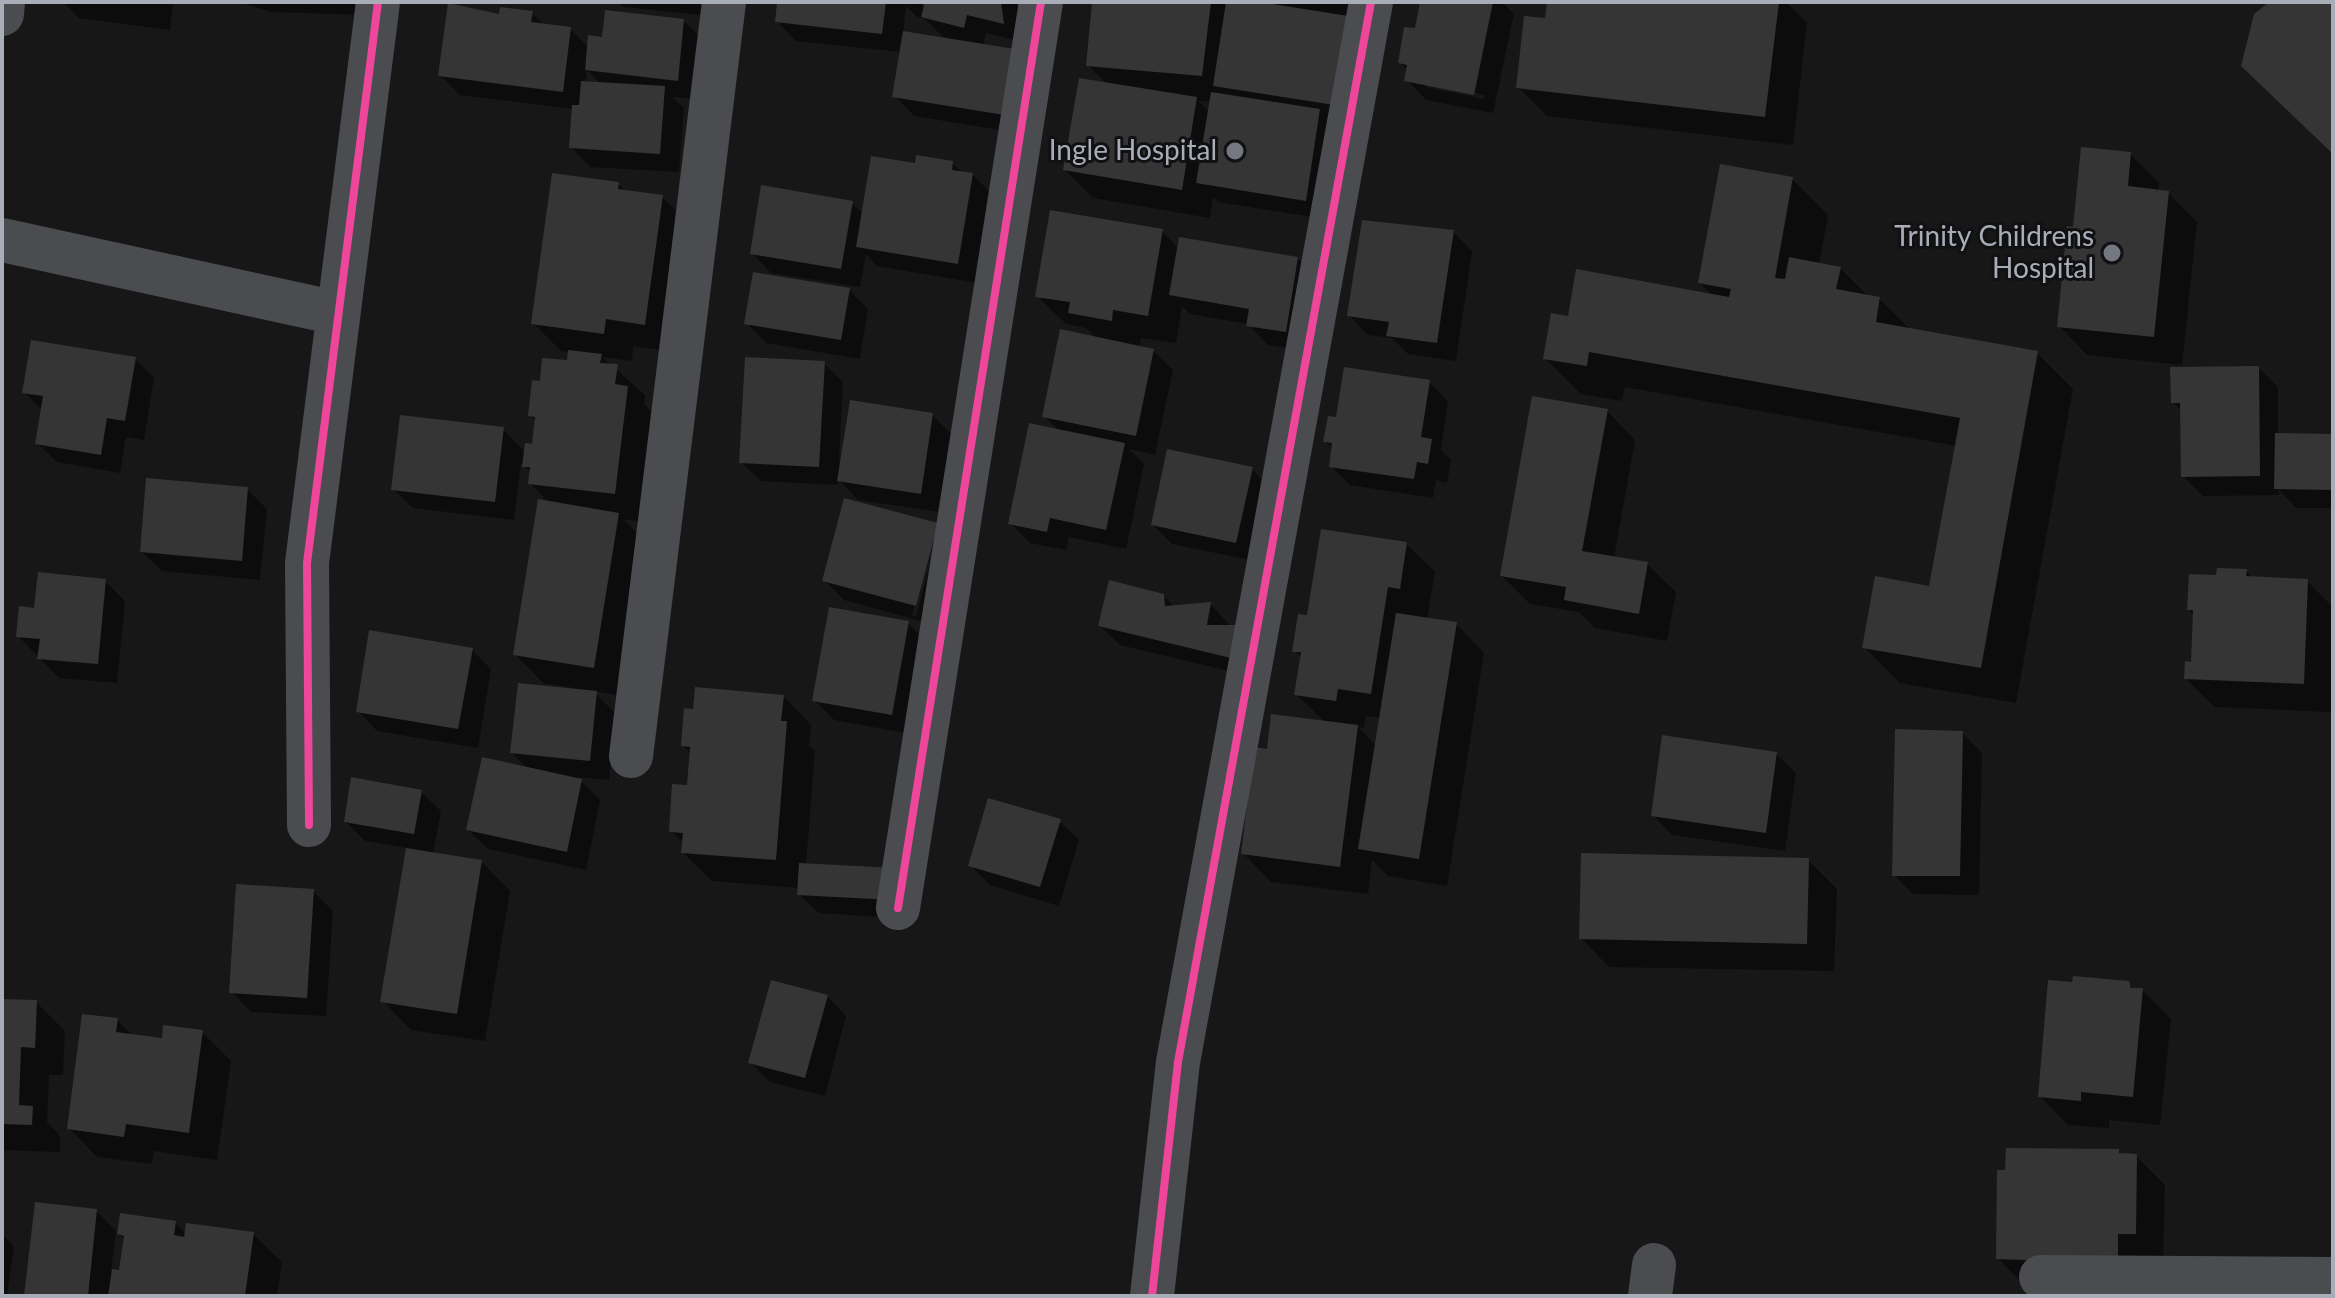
<!DOCTYPE html>
<style>
body{margin:0}
#map{position:relative;width:2335px;height:1298px;overflow:hidden;background:#171717;font-family:Lato,sans-serif}
canvas{display:block}
.frame{position:absolute;inset:0;border:4px solid #a8adb8;pointer-events:none}
</style>
<div id="map">
<canvas width="2335" height="1298"></canvas>
<div class="frame"></div>
</div>
<script>
const context = document.querySelector('canvas').getContext('2d');
context.lineJoin = 'round';
function paint(path, color) { context.fillStyle = color; context.fill(path, 'evenodd'); }
function stroke(path, color, width, dash) { context.strokeStyle = color; context.lineWidth = width; context.lineCap = dash ? 'butt' : 'round'; context.setLineDash(dash || []); context.stroke(path); }
function write(font, color, halo, rows, align = 'center') {
  context.font = font + ' Lato,sans-serif'; context.lineWidth = 6; context.setLineDash([]); context.textBaseline = 'middle'; context.strokeStyle = halo; context.fillStyle = color; for (const [text, x, y, turn = 0] of rows) {
    context.save(); context.translate(x, y); context.rotate((+turn || 0) * Math.PI / 180); context.textAlign = isNaN(turn) ? turn : align; if (halo) context.strokeText(text, 0, 0); context.fillText(text, 0, 0); context.restore();
  }
}
const shadow = new Path2D(`
 M63,2h110l-3,28 -91,-12z
 M363,2l-1,13 -90,-3 -34,-10z
 M619,2h93l-2,14 -87,-9z
 M779,2h238l6,40 -37,-9 -3,13 53,90 -122,-20 -19,-20 6,-44 -105,-11 -19,-20zM906,6l11,11 8,2 21,21 -43,-7z
 M1094,2h285l-3,18 -32,-5 32,32 -51,172 -107,-17 -5,-5 -3,21 -117,-20 -28,-28 42,-86 -19,-19zM1198,101l14,1 -2,10z
 M1422,2h80l12,12 -21,99 -67,-13 -19,-20 1,-9 -8,-8 16,-32zM1426,83l58,12v4l-58,-12z
 M1549,2h237l21,21 -14,122 -246,-29 -29,-29 29,-67z
 M532,13l13,13 25,3 19,19 15,-9 80,-18 19,19 -6,59 -25,-2 12,11 -5,64 -89,-5 -19,-20 3,-38 -114,-14 -20,-20 61,-59zM587,70l14,14 -16,-1z
 M2130,154l29,29 -1,9 10,1 29,29 -15,143 -95,-10 -28,-29 16,-97z
 M952,163l11,10 10,2 19,19 -15,89 -100,-17 -11,-12 -6,33 -89,-14 -19,-20 100,-50 11,11 54,-48z
 M1792,179l36,36 -9,50 21,3 28,28 11,3 32,31 126,23 36,36 -57,314 -116,-20 -36,-36 67,-59 26,-142 -332,-59 -3,14 -41,-7 -36,-36 25,-40 143,-22 -13,-13z
 M618,184l8,8 36,5 29,28 -18,127 -40,-6 -1,15 -30,-4 43,38 -1,9 12,12 -13,106 -20,-3 24,24 -25,153 -29,-5 22,22 -6,67 -32,-3 23,23 -14,70 -98,-21 -20,-19 61,-60 -17,-17 61,-62 1,-3 -31,-5 -28,-29 34,-151 -19,-20 1,-10 -10,-10 -7,57 -101,-12 -20,-19 110,-60 22,23 9,-6 2,-24 -6,-7 11,-32 27,-21 2,-9 -9,-2 -28,-28z
 M1162,231l17,18 119,10 19,19 -12,73 -37,-6 -20,-21 -58,-10 -8,-8 -6,37 -35,-5 -1,10 13,3 20,19 -18,85 -26,-6 15,15 -18,85 -57,-12 -3,13 -36,-7 -20,-20 49,-92 -15,-15 53,-77 -11,-11 -20,-4 -29,-28z
 M1453,232l19,19 -16,110 -48,-7 -16,-16 -24,-3 -19,-20z
 M849,290l19,19 -8,50 -94,-16 -19,-20z
 M135,359l19,19 -10,62 -18,-3 -6,36 -63,-11 -20,-19 5,-33 -18,-18z
 M824,363l19,20 -4,77 93,-45 20,20 -12,77 -82,-12 -20,-21v6l-77,-4 -20,-19z
 M2259,368l19,19v48l55,1v72h-37l-17,-18v5l-76,1 -20,-20 -1,-65 -9,-9z
 M1429,382l19,20 -7,48 10,10 -4,23 -11,-3 -3,18 -83,-13 -19,-19 2,-17 -8,-8 13,-22z
 M1607,411l28,29 -21,118 33,6 29,28 -9,49 -72,-13 -16,-16 -49,-8 -28,-28z
 M1252,469l19,20 -16,72 -83,-17 -19,-19z
 M247,489l20,20 -7,71 -98,-9 -20,-19z
 M845,501l92,24 20,19 -21,81 -92,-25 -20,-20zM933,535h4l-21,82 -4,-1z
 M1406,544l29,28 -8,48 29,4 28,29 -37,233 -59,-10 -16,-16 -4,34 -97,-12 -28,-29 26,-102 56,-29 -29,-28 6,-36 -7,-7 13,-34zM1366,716l15,2 -5,28 -18,-19 6,1z
 M2246,571l7,8 54,2 26,26 -2,105 -116,-5 -29,-28 7,-15 1,-49 -5,-5 29,-32z
 M105,581l20,20 -8,82 -58,-5 -41,-42 18,-26z
 M1163,595l12,12 35,-3 19,20 25,53 -134,-32 -20,-19z
 M908,623l19,20 -16,91 -77,-14 -20,-20z
 M472,650l19,19 -13,79 -101,-17 -19,-20z
 M783,696l28,29 -2,21 6,5 -9,114 88,5 19,49 -94,-6 -20,-19v-6l-87,-7 -29,-28 1,-9 -13,-13 18,-44 2,-33 -8,-9z
 M1962,733l20,20 -3,142 -66,-1 -19,-19z
 M1776,754l20,19 -11,78 -113,-16 -19,-20z
 M421,792l20,19 -8,43 49,8 28,29 -25,150 -74,-11 -28,-29 25,-153 -43,-7 -19,-19z
 M1059,821l20,19 -20,66 -69,-21 -20,-20z
 M1808,860l29,29 -3,82 -225,-4 -28,-29z
 M313,891l20,20 -7,105 -75,-4 -19,-20z
 M2128,983l7,7h7l29,29 -11,106 -51,-5v8l-41,-3 -28,-29z
 M827,996l19,20 -21,80 -55,-14 -20,-20z
 M2,1001l34,1 29,29 -2,44h-14l-2,47 13,14v16l-58,-2z
 M117,1020l16,16 31,5 38,-9 29,29 -14,99 -63,-9 -2,13 -55,-7 -28,-29z
 M2118,1151l4,5h14l29,29 -2,77 -137,25 -28,-29z
 M96,1211l23,23 56,-11 11,11h67l29,28 -5,34h-251zM116,1231l9,9 -4,33 -10,-2z
 M2,1234l12,12 -7,50h-5z`);
const building = new Path2D(`
 M777,2h109l-4,32 -107,-12z
 M918,2h83l3,22 -37,-9 -3,13 -43,-11 3,-12z
 M1092,2h119l-9,74 -116,-10z
 M1226,2h34l88,14 -14,89 -121,-19z
 M1420,2h73l-19,93 -70,-14 3,-16 -9,-2 6,-36 11,1z
 M1547,2h232l-14,115 -249,-29 8,-72 21,2z
 M2269,2h64v152l-92,-88 13,-52z
 M448,3l51,11 1,-7 33,4 -2,11 40,5 -8,65 -125,-16z
 M605,10l79,9 -6,62 -93,-11 3,-35 14,2z
 M903,31l124,20 -10,66 -125,-20z
 M1079,78l118,19 -15,93 -119,-20z
 M581,81l84,5 -5,68 -91,-6 3,-43h7z
 M1211,92l109,17 -14,92 -110,-18z
 M2081,147l50,5 -3,34 41,5 -15,146 -97,-10 10,-101 6,1z
 M916,155l37,6 -1,9 21,3 -15,91 -102,-17 15,-91 44,7z
 M1720,164l73,13 -18,101 10,1 4,-22 52,10 -5,22 44,8 -4,25 162,29 -57,317 -119,-20 13,-72 54,10 31,-168 -371,-66 -2,14 -44,-7 8,-46 17,3 8,-47 153,28 2,-8 -33,-6z
 M552,173l67,9 -1,7 45,6 -18,130 -39,-6 -2,15 -73,-10z
 M761,185l92,16 -12,68 -91,-15z
 M1050,210l113,19 -15,87 -35,-6 -1,11 -44,-8 2,-11 -35,-5z
 M1362,220l92,10 -17,113 -51,-7 3,-14 -42,-6z
 M1179,237l119,20 -12,75 -40,-6 3,-17 -80,-14z
 M753,272l97,16 -9,52 -97,-16z
 M1060,329l94,20 -18,87 -94,-19z
 M31,340l105,17 -11,64 -18,-3 -6,37 -66,-11 8,-48 -21,-3z
 M568,350l34,4 -2,9 18,1 -3,20 13,2 -13,108 -87,-10 2,-17h-8l3,-24 7,1 3,-27 -7,-1 4,-36 8,1 2,-23 25,2z
 M745,357l80,4 -6,106 -80,-4z
 M2259,366l1,110 -79,1 -1,-74h-9l-1,-36z
 M1344,367l86,13 -9,57 11,2 -4,25 -11,-2 -3,17 -85,-12 3,-24 -9,-1 5,-26 8,1z
 M1532,396l76,13 -26,142 66,11 -9,52 -75,-14 2,-13 -66,-11z
 M850,400l83,13 -12,81 -84,-13z
 M400,415l104,12 -9,75 -104,-12z
 M1029,423l96,20 -19,87 -56,-12 -3,14 -39,-8z
 M2275,433l58,1v56l-59,-1z
 M1167,449l86,18 -17,76 -85,-18z
 M146,478l102,9 -6,74 -102,-9z
 M844,498l94,25 -22,83 -94,-25z
 M538,499l81,14 -25,155 -81,-13z
 M1321,529l86,13 -7,47 -12,-2 -17,107 -33,-5 -2,12 -42,-6 7,-43h-9l6,-38 9,1z
 M2217,568l30,1 -1,7 62,3 -4,105 -120,-5 1,-18 6,1 2,-52h-6l2,-36 27,1z
 M38,572l68,7 -8,85 -61,-5 3,-20 -24,-2 3,-31 15,2z
 M1109,580l55,14 1,12 46,-4 -4,23h36l-8,34 -137,-33z
 M829,607l80,14 -17,94 -80,-14z
 M1396,613l61,9 -38,237 -61,-10z
 M369,630l104,18 -15,81 -102,-17z
 M518,683l79,8 -7,70 -80,-8z
 M695,687l89,8 -3,26h6l-11,139 -95,-7 2,-20 -14,-1 3,-48 15,1 3,-38 -9,-1 3,-38 9,1z
 M1271,714l87,11 -18,142 -99,-13 13,-107 13,2z
 M1895,729l68,2 -3,145h-68z
 M1662,735l115,17 -11,81 -115,-17z
 M482,757l100,22 -15,73 -101,-22z
 M351,777l71,13 -8,44 -70,-12z
 M988,798l73,21 -21,68 -72,-21z
 M406,848l76,12 -25,154 -77,-12z
 M1581,853l228,5 -2,86 -228,-5z
 M799,863l96,5 -1,32 -97,-5z
 M236,884l78,5 -7,109 -78,-5z
 M2073,976l56,5 2,7h12l-10,109 -52,-5v9l-43,-4 10,-117 24,2z
 M771,980l57,15 -23,83 -57,-15z
 M2,999l35,1 -2,48 -14,-1 -2,58 14,1 -1,19 -30,-1z
 M82,1014l36,4 -2,14 46,6 1,-13 40,5 -14,103 -63,-9 -2,13 -57,-8z
 M2006,1148l113,1v4l18,1 -1,80h-18v29l-122,-4 1,-89h8z
 M35,1202l62,7 -9,87h-64z
 M120,1213l56,8 -2,14 10,2 2,-14 68,9 -9,64h-137l4,-27 7,1 5,-34 -7,-2z`);
const minor = new Path2D(`
 M2,14l1,-12
 M2,240l335,73
 M631,756l93,-754
 M309,825l-2,-262 71,-561
 M898,908l143,-906
 M2041,1277l292,2
 M1152,1296l26,-234 193,-1060
 M1650,1296l4,-31`);
const cycleway = new Path2D(`
 M309,825l-2,-262 71,-561
 M898,908l143,-906
 M1152,1296l26,-234 193,-1060`);
const markers = [
 [1235,151,10,"#757880"],
 [2112,253,10,"#757880"]
];
const poiNames = [
 ["Ingle Hospital",1217,151],
 ["Trinity Childrens",2094,237],
 ["Hospital",2094,269]
];
paint(shadow, '#0007');
paint(building, '#353536');
stroke(minor, '#4b4c50', 44);
stroke(cycleway, '#ed469a', 8);
for (const [x, y, r, color] of markers) { const dot = new Path2D(); dot.arc(x, y, r, 0, 2 * Math.PI); context.fillStyle = color; context.fill(dot); stroke(dot, '#111113', 3); }
write('28px', '#a8adb8', '#111113', poiNames, 'right');
</script>
